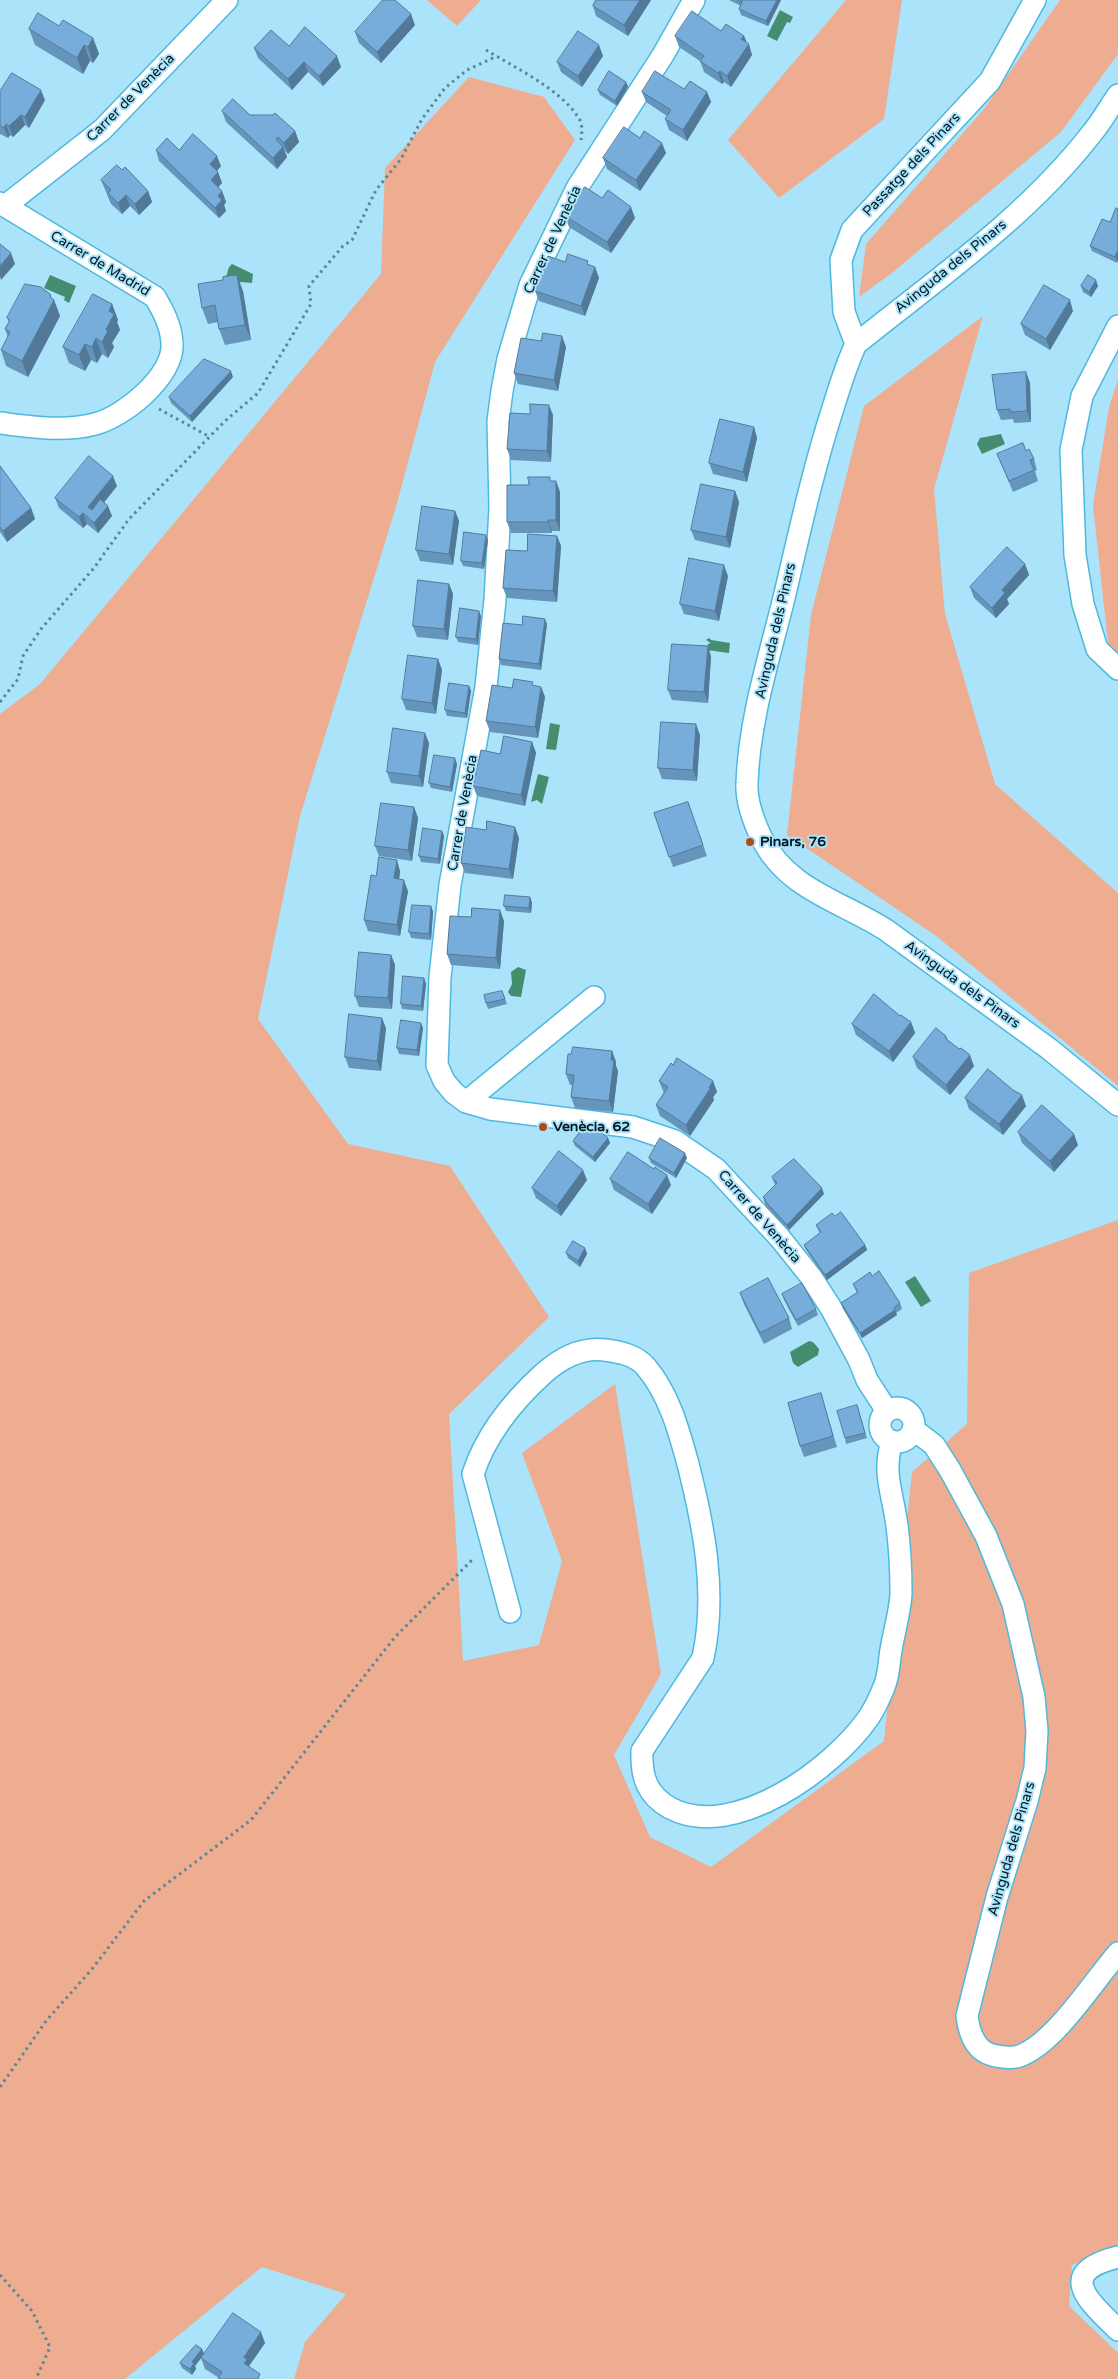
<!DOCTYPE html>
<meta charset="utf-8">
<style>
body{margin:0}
canvas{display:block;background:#aae3fa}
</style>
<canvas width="1118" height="2379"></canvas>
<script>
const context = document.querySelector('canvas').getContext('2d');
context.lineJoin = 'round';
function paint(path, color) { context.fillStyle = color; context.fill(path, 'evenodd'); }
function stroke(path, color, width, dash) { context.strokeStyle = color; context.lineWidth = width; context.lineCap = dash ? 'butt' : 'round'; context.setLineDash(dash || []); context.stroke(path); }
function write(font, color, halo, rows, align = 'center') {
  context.font = font + ' "Varela Round",sans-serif'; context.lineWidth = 4; context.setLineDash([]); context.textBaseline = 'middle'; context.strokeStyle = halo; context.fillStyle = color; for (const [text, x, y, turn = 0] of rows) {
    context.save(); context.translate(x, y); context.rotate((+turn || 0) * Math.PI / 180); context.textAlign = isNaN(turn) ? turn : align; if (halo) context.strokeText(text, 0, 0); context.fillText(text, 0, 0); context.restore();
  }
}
const green = new Path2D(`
 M427,0h54l-24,26z
 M846,0h56l-18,119 -105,79 -51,-58z
 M1060,0h58v54l-57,78 -168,140 -34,25 7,-53 118,-135z
 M469,77l75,20 31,43 -140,222 -39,145 -96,309 -42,203 90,125 102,22 99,151 -100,97 14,247 76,-16 23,-84 -40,-108 93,-69 46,290 -47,81 36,82 61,30 173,-126 28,-269 55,-48 2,-151 149,-53v1028l-46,17 -3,41 49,47v26h-824l11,-37 41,-48 -84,-27 -137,112h-125v-1665l40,-30 341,-410 4,-106z
 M983,316l-49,173 11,125 50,170 123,109v193l-183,-151 -148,-100 24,-220 53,-209z
 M1118,380v273l-10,-10 -15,-138 16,-98z`);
const water = new Path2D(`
 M780,10l13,7 -3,6 -3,-1 -10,19 -10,-5z
 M232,264l21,10 -1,9 -11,-1 -6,3 -9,-8 3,-10z
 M50,275l26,11 -7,17 -5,-3 1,-3 -21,-9z
 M1001,434l4,10 -23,10 -5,-10 3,-6z
 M709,638l2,2 19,3 -1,10 -22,-3 1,-6 3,-1 -5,-3z
 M550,723l10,2 -4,25 -10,-1z
 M538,774l11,3 -7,27 -5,-4 -6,2z
 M518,967l8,3 -5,27 -10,-1 -3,-4 4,-8 -1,-12z
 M915,1276l16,25 -10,6 -16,-25z
 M809,1341l4,1 6,7 -1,6 -20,12 -5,-4 -3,-11z`);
const path = new Path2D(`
 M486,50c28,17 74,39 92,67 5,6 4,15 3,23
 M159,409l51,28
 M0,702l18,-23 5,-23 18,-27 53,-61 35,-49 96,-98 33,-28 53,-89 -2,-18 34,-40 9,-6 24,-50 25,-31 21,-40 23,-31 22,-18 30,-14
 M0,2087l46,-66 46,-52 52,-68 107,-81 144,-183 78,-78
 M0,2275l32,36 18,36 -14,32`);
const minor = new Path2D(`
 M694,0l-31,55 -86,133 -47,97 -22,74 -6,32 -4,30 2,87 -5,92 -9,87 -36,198 -10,92 -3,88 7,16 10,12 12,9 24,7 143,18 42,14 41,28 64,69 31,39 20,31 28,52 8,20 20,31
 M1118,95c-9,13 -16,26 -26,38 -65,84 -154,145 -236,211 -10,21 -16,42 -23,64 -20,62 -34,126 -49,190 -15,60 -35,123 -37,185 -1,18 7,39 14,54 26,53 80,64 125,93l162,118 70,57
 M0,203l155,94c8,14 16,28 17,46 3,32 -48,74 -77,81 -31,8 -63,3 -95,-1
 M5,206l97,-76 125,-130
 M1118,326l-36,70 -11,54 4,105 8,49 14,45 21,20
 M856,344l-12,-32 -3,-52 11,-30 138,-149 45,-81
 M466,1102l128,-105
 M880 1425a17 17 0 1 1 34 0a17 17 0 1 1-34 0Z
 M913,1429l21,16 16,25 36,66 27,68 21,93 3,34 -2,37 -8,33 -30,96 -30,119c2,16 7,34 25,39 8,2 22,4 30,0 34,-14 71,-73 96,-102
 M510,1612l-37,-138c13,-40 40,-73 71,-101 17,-15 38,-26 61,-23 15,2 31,5 41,17 23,27 33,64 42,97 16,63 29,129 15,194l-61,93c-1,26 5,44 28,57 64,34 164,-40 199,-91 6,-9 11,-20 15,-30 5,-11 5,-26 7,-37 3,-18 9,-38 10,-56 0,-22 -1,-46 -4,-68 -4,-33 -15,-52 -5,-85
 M1118,2257c-64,16 -29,44 0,73`);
const wall = new Path2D(`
 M596,0h55l-23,36 -32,-20 -3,-10z
 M729,0h52l-13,26 -27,-11 -2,-6 2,-3z
 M415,25l-34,38 -22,-20 -4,-11z
 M59,26l34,12 6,16 -6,9 -3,-2 -7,13 -48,-29 -6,-16z
 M721,31l23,5 8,19 -21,32 -7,-5 -2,2 -18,-12 -4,-11 -21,-14 -4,-11z
 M289,46l52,21 -18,19 -15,-14 -16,18 -34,-32 -4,-10z
 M603,56l-21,31 -21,-15 -4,-10z
 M626,82l2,5 -11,19 -17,-11 -2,-5z
 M684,89l23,3 4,10 -24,39 -18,-11 -4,-11 2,-3 -21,-14 -4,-10z
 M0,91l45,9 -16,28 -4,-3 -12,12 -3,-2 -2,3 -8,-4z
 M222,111l28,4h23l22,16 4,11 -11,12 -4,-4 3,7 -10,12 -51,-47z
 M640,138l26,15 -26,38 -33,-22 -4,-11z
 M156,150h23l42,16 -4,5 5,12 -4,4 4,4 4,11 -2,3 2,6 -7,7 -60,-57z
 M122,170l26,21 4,11 -13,13 -9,-9 -8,8 -11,-10 -10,-24z
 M602,198l33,20 -24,35 -42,-26 -4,-11z
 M1102,219l15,44 -25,-12 -2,-5z
 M565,262l30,5 4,11 -14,38 -46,-15 -4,-10z
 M1081,286h17l-7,11 -8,-5z
 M243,291l8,49 -26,5 -6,-16 -1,-7 -10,2 -6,-16z
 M51,298l3,2 6,16 -32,61 -22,-11 -5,-16 7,-13 -3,-8 4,-7 -2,-4z
 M112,304l6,16 -1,2 3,8 -8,13 2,4 -6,11 -6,-4 -5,9 -6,-3 -6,11 -16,-8 -6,-16z
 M1073,311l-23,39 -25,-15 -4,-11z
 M566,347l-8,44 -40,-7 -4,-11z
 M1026,372l4,11 1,39 -17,1 -1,-4 -12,1 -4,-10z
 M233,377l-41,45 -21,-19 -2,-6z
 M553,415l-2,47 -40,-2 -4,-11z
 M754,427l3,11 -10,44 -34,-8 -4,-11z
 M1026,451l8,8 3,11 -2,1 3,10 -25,11 -16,-38z
 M0,466l31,42 4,11 -28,23 -7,-10z
 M551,481h5l4,11v39h-8v2h-41l-4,-11 22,-37z
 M117,486l-13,16 8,14 -14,17 -11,-9 -4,4 -24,-20 -4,-10z
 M735,491l4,11 -9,46 -35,-8 -4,-10z
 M455,511l4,10 -6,44 -33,-4 -4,-11z
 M557,536l4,10 -4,56 -50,-4 -4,-10 24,-37z
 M488,540l-4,29 -21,-3 -2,-5z
 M1025,564l4,11 -22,24 2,5 -13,14 -22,-20 -4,-11z
 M728,576l-9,45 -35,-7 -4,-10z
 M449,584l4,10 -5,46 -31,-3 -4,-11z
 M481,616l-3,29 -20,-3 -2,-5z
 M547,624l-6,46 -40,-5 -2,-6z
 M708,646l3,11 -3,46 -36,-3 -4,-10z
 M438,659l4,11 -6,44 -30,-4 -4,-11z
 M469,686l2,5 -4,27 -20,-2 -2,-6z
 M534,686l7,1 4,10 -7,41 -48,-6 -4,-11 26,-33z
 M700,735l-3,46 -35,-2 -4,-11z
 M532,742l4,11 -11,53 -48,-10 -4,-10z
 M429,743l-6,44 -32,-4 -4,-11z
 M457,764l-5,28 -21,-4 -2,-5z
 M688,802l19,54 -34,11 -19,-54z
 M414,807l4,11 -6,43 -33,-5 -4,-10z
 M486,830l33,8 -6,41 -48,-6 -4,-10z
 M442,831l2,5 -4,28 -19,-2 -2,-6z
 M400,871l-1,8 9,12 -8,45 -32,-5 -4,-11 12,-44z
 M530,897l2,6 -1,10 -25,-2 -2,-5z
 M431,906l2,6 -2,28 -20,-2 -2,-6z
 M471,917l33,4 -4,48 -49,-4 -4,-11z
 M391,955l4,10 -3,44 -33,-2 -4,-11z
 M424,978l2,6 -3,27 -21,-2 -1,-5z
 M502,991l5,13 -19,5 -2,-6z
 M900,1016l11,6 4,11 -22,29 -37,-27 -4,-11z
 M386,1028l-5,43 -32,-3 -4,-11z
 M423,1028l-4,28 -20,-2 -2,-6z
 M946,1036l2,4 11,9 15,17 -24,29 -33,-27 -4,-11z
 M612,1051l4,11v4l2,5 -5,41 -38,-4 -4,-11 1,-12h-2l-4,-11 5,-20z
 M673,1065l40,16 4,11 -4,5 1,3 -24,36 -30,-20 -4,-11 8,-12 -5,-12z
 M965,1098l61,8 -23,29 -34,-26z
 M587,1128l21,10 2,5 -15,19 -20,-16 -2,-5z
 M1018,1132l60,13 -24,27 -32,-29z
 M649,1158h38l-11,20 -25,-15z
 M772,1177l52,17 -35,36 -23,-23 -3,-10 13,-12 -2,-2z
 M610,1179l61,6 -19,29 -38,-24z
 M587,1180l-26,36 -25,-18 -4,-10z
 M835,1216l30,29 2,5 -40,30 -21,-30 -2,-5 16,-12 -2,-3 -2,-5z
 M585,1248l2,6 -7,13 -12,-9 -2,-5z
 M872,1276l28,27 2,6 -6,4 1,2 -35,23 -19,-29 -2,-6 16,-10 -4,-9z
 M740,1293l49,25 3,11 -28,15 -20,-40z
 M782,1294l34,15 2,6 -20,11 -14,-26z
 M821,1393l3,11 13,43 -33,10 -4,-11z
 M857,1405l10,33 -21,6 -1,-6z
 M265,2343l-16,23 1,1 -31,11 -14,-9 -4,-11z
 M202,2349l2,5 -9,12 1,3 -4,6 -10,-7 -2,-5z`);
const shadedWall = new Path2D(`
 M640,0h11l-23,36 -4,-11z
 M777,0h4l-13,26 -2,-5z
 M411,14l4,11 -34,38 -4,-11z
 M744,36l4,10 1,-2 3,11 -21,32 -4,-11 14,-37z
 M93,38l6,16 -6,9 -5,-16z
 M84,45l6,16 -7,13 -6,-16z
 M599,45l4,11 -21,31 -4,-11z
 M337,56l4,11 -18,19 -4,-10z
 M304,62l4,10 -16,18 -4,-11z
 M720,71l4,11 -2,2 -4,-11z
 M626,82l2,5 -11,19 -2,-5z
 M41,90l4,10 -16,28 -4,-11z
 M707,92l4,10 -24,39 -4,-11z
 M21,115l4,10 -12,12 -4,-11z
 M6,124l4,11 -2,3 -4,-10z
 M295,131l4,11 -11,12 -4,-11z
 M662,143l4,10 -26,38 -4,-11z
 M283,147l4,10 -10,12 -4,-11z
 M217,156l4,10 -8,9 -3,-11z
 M218,172l4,11 -7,8 -4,-11z
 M148,191l4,11 -13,13 -4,-11z
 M222,191l4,11 -2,3 2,6 -7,7 -4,-10 3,-12z
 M126,195l4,11 -8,8 -4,-11z
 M631,207l4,11 -24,35 -4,-11z
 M1118,250v10l-1,3 -2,-6z
 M11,253l4,11 -14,16 -1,-4v-10z
 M595,267l4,11 -14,38 -4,-10z
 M237,275l6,16 8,49 -6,-15z
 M1096,280l2,6 -7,11 -2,-5z
 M50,294l3,9 1,-3 6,16 -32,61 -6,-16z
 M1070,300l3,11 -23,39 -4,-11z
 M112,304l6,16 -1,2 3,8 -8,13 2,4 -6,11 -6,-16 7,-31z
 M562,336l4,11 -8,44 -4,-11z
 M96,338l6,16 -5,9 -5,-16z
 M85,344l6,16 -6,11 -6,-16z
 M231,371l2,6 -41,45 -2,-6z
 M1026,372l4,11 1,39 -4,-11z
 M549,405l4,10 -2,47 -4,-11z
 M754,427l3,11 -10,44 -4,-10z
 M113,476l4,10 -25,32 -4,-11z
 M556,481l4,11v39l-4,-11z
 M735,491l4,11 -9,46 -4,-11z
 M108,506l4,10 -14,17 -4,-10z
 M31,508l4,11 -28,23 -4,-11z
 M455,511l4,10 -6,44 -4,-11z
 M83,513l4,11 -4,4 -4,-11z
 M548,520l4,11v2l-4,-11z
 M486,535l2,5 -4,29 -2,-6z
 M557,536l4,10 -4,56 -4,-11z
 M1025,564l4,11 -22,24 2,5 -13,14 -4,-10 10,-18z
 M724,565l4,11 -9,45 -4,-10z
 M449,584l4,10 -5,46 -4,-11z
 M479,611l2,5 -3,29 -2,-6z
 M545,619l2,5 -6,46 -2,-6z
 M708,646l3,11 -3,46 -4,-11z
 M438,659l4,11 -6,44 -4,-11z
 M469,686l2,5 -4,27 -2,-5z
 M541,687l4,10 -7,41 -3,-11z
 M696,724l4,11 -3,46 -4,-11z
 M425,733l4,10 -6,44 -4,-11z
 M532,742l4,11 -11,53 -4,-11z
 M455,758l2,6 -5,28 -2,-5z
 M414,807l4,11 -6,43 -4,-11z
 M515,827l4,11 -6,41 -4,-10z
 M442,831l2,5 -4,28 -2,-5z
 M397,860l3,11 -2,18 -4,-11z
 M404,880l4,11 -8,45 -3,-11z
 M530,897l2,6 -1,10 -2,-5z
 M431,906l2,6 -2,28 -2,-6z
 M500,910l4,11 -4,48 -4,-11z
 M391,955l4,10 -3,44 -4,-11z
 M424,978l2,6 -3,27 -2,-5z
 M382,1018l4,10 -5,43 -4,-10z
 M911,1022l4,11 -22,29 -4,-11z
 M421,1023l2,5 -4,28 -2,-6z
 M612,1051l4,11v4l2,5 -5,41 -4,-11z
 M970,1055l4,11 -24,29 -4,-10z
 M713,1081l4,11 -4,5 1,3 -24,36 -4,-11z
 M1022,1095l4,11 -23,29 -4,-11z
 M1074,1134l4,11 -24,27 -4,-11z
 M608,1138l2,5 -15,19 -2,-5z
 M685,1153l2,5 -11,20 -2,-5z
 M583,1170l4,10 -26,36 -4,-10z
 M667,1175l4,10 -19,29 -4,-10z
 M822,1188l2,6 -35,36 -2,-5z
 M865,1245l2,5 -40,30 -2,-5z
 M585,1248l2,6 -7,13 -2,-6z
 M895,1310l2,5 -35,23 -2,-5z
 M261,2332l4,11 -16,23 2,4 -7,-7v-6z
 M202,2349l2,5 -9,12 1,3 -4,6 -2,-6 2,-7z`);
const building = new Path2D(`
 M383,0h12l16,14 -34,38 -22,-20z
 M596,0h44l-16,25 -31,-19z
 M738,0h39l-11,21 -27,-12 3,-7z
 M692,11l29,20 5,-7 18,12 -3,3 8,5 -22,32 -7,-5 -2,2 -18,-12 4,-5 -29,-20z
 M38,13l21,13 4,-6 30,18 -5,9 -4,-2 -7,13 -48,-29z
 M305,27l32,29 -18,20 -15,-14 -16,17 -34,-31 17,-18 18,16z
 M578,31l21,14 -21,31 -21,-14z
 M609,71l17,11 -11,19 -17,-11z
 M655,71l29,18 6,-8 17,11 -24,38 -18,-11 6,-9 -29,-18z
 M12,73l29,17 -16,27 -4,-2 -12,11 -3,-2 -2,4 -4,-3v-34z
 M233,99l17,16h23l2,-2 20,18 -11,12 -6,-6 -2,2 7,8 -10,11 -51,-47z
 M624,127l16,11 4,-7 18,12 -26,37 -33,-22z
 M193,134l24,22 -7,8 8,8 -7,8 11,11 -4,5 4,4 -7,8 -59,-58 11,-12 12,12z
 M117,165l5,5 3,-3 23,24 -13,13 -9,-9 -8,8 -10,-10 3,-3 -10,-10z
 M585,187l17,11 6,-8 23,17 -24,35 -42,-26z
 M1116,208l2,1v41l-3,7 -25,-11 12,-27 8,3z
 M0,244l11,9 -11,13z
 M568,254l20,7 -1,3 8,3 -14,39 -46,-15 13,-35 17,6z
 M237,275l8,50 -26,4 -4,-24 -13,3 -4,-24 25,-4v-3z
 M1088,275l8,5 -7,12 -8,-6z
 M25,284l16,3 9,7 1,4 3,2 -32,61 -21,-11 9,-18 -5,-3 5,-9 -3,-2z
 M1044,285l26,15 -24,39 -25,-15z
 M93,294l19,10 -3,7 5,3 -8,16 2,1 -6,11 -6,-4 -4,9 -7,-3 -6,11 -16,-8z
 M543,333l19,3 -8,44 -40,-7 7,-35 20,3z
 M204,359l27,12 -41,45 -21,-19z
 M1026,372l1,39 -17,1v-3l-13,1 -5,-35z
 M530,404l19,1 -2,46 -40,-2 3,-36 20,1z
 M720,419l34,8 -11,45 -34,-9z
 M1023,443l3,8 3,-2 5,10 -4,1 4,10 -25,11 -12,-27z
 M89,456l24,20 -25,31 4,3 8,-11 8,7 -14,17 -11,-10 -4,4 -24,-19z
 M0,466l31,42 -28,23 -3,-4z
 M528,477h22v4h6v39h-8v2h-41v-37h22z
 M701,484l34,7 -9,46 -35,-7z
 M422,506l33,5 -6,43 -33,-4z
 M464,532l22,3 -4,28 -21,-2z
 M528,534l29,2 -4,55 -50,-3 3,-38 21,1z
 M1007,547l18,17 -23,26 3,3 -13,15 -22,-21z
 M689,558l35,7 -9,46 -35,-7z
 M418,580l31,4 -5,45 -31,-3z
 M460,608l19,3 -3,28 -20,-2z
 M523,616l22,3 -6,45 -40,-5 4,-36 19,2z
 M672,644l36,2 -4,46 -36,-2z
 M408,655l30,4 -6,44 -30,-4z
 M514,679l19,3 -1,3 9,2 -6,40 -49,-6 6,-36 20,3z
 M449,683l20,3 -4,27 -20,-3z
 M661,722l35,2 -3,46 -35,-2z
 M393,728l32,5 -6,43 -32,-4z
 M504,736l28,6 -11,53 -48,-9 8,-36 19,4z
 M434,755l21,3 -5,29 -21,-4z
 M688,802l15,43 -34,12 -15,-44z
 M381,803l33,4 -6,43 -33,-4z
 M487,821l28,6 -6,42 -48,-6 5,-36 20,3z
 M423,828l19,3 -4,28 -19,-3z
 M379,857l18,3 -3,18 10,2 -7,45 -33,-5 7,-45 5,1z
 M505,895l25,2 -1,11 -25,-2z
 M412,905l19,1 -2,28 -20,-2z
 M472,908l28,2 -4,48 -49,-4 3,-38 21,1z
 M359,952l32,3 -3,43 -33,-2z
 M403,976l21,2 -3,28 -20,-2z
 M502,991l3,8 -19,4 -2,-8z
 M874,994l26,22 1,-1 10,7 -22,29 -37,-27z
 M349,1014l33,4 -5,43 -32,-4z
 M401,1020l20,3 -4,27 -20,-2z
 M936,1028l10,8 -1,2 14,11 2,-1 9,7 -24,30 -33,-28z
 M573,1047l39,4 -1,9h3l-5,41 -38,-4 3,-22 -8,-1 2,-20h3z
 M677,1058l36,23 -4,7 1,1 -24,36 -30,-20 12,-18 -9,-6 12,-18 2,2z
 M988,1069l25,21 9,5 -23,29 -34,-26z
 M1042,1105l32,29 -24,27 -32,-29z
 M590,1124l18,14 -15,19 -20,-16 11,-15 3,2z
 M660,1138l25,15 -11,20 -25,-15z
 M559,1151l24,19 -26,36 -25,-18z
 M628,1152l26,17 1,-2 12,8 -19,29 -38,-25z
 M794,1159l28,29 -35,37 -22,-24 1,-1 -3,-3 14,-14 -5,-6z
 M841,1212l24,33 -40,30 -21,-30 17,-13 -5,-7 16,-12 3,3z
 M573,1241l12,7 -7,13 -12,-8z
 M879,1271l21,32 -6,5 1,2 -35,23 -19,-30 17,-11 -5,-8 17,-12 2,4z
 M768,1278l21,40 -29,15 -20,-40z
 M802,1283l14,26 -20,11 -14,-26z
 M821,1393l12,43 -33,10 -12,-43z
 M857,1405l8,28 -20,5 -8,-27z
 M233,2313l28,19 -17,25 3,3 -3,3 16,11 -2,5h-40l4,-7 -21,-14z
 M196,2345l6,4 -10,13 2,1 -4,6 -10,-6z`);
const markers = [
 [750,842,5,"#af4b16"],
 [543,1127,5,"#af4b16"]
];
const streetNames = [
 ["Carrer de Venècia",131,98,-45],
 ["Passatge dels Pinars",912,165,-47],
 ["Carrer de Venècia",553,240,-65],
 ["Carrer de Madrid",100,264,31],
 ["Avinguda dels Pinars",951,267,-39],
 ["Avinguda dels Pinars",776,631,-77],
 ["Carrer de Venècia",463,813,-80],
 ["Avinguda dels Pinars",962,985,36],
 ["Carrer de Venècia",759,1217,49],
 ["Avinguda dels Pinars",1012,1849,-74]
];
const poiNames = [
 ["Pinars, 76",760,842],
 ["Venècia, 62",553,1127]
];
paint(green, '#eead91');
paint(water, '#458d6f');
stroke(minor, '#4fb9dd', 24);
stroke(path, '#5c8595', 3, [2.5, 4]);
stroke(minor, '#fff', 21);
paint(wall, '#6695bb');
paint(shadedWall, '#537999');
paint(building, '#77adda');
stroke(building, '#537999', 1);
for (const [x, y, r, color] of markers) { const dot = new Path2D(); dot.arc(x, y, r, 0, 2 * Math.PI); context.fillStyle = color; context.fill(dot); stroke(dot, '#aae3fa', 2); }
write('14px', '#031921', '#aae3fa', streetNames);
write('bold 14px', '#031921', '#aae3fa', poiNames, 'left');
</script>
